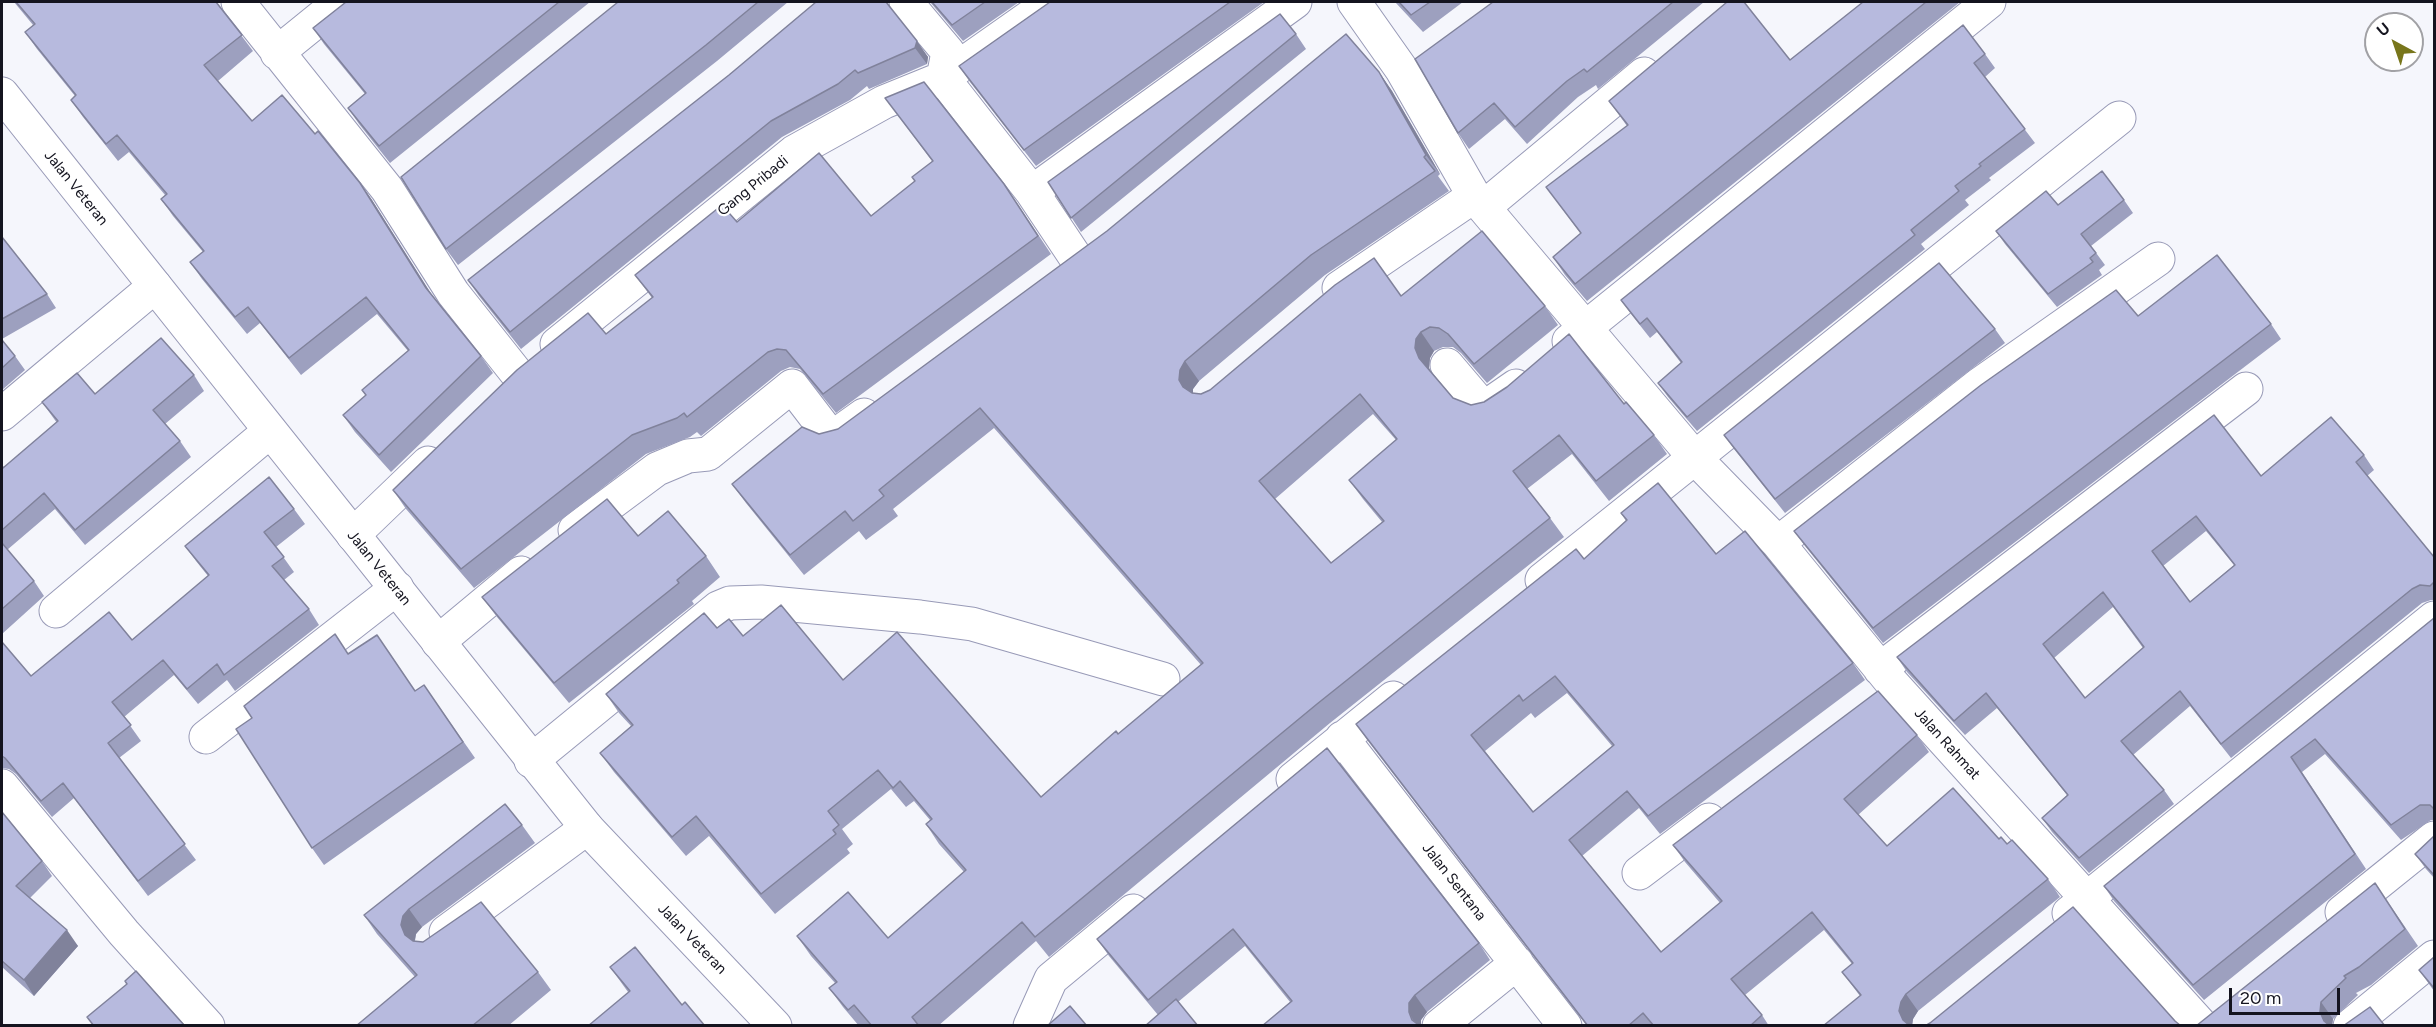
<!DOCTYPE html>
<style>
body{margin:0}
#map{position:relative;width:2436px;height:1027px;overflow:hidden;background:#f5f6fc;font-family:Figtree,sans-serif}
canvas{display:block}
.frame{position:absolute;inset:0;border:3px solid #14141f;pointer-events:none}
.north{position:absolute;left:2364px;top:12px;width:60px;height:60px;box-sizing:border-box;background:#fff;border:2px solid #a1a1a5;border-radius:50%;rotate:320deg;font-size:16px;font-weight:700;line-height:24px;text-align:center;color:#14141f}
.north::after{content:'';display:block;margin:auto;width:21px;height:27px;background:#78761b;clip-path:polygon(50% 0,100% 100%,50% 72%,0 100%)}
.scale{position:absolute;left:2229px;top:988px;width:111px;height:27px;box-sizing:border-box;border:3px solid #14141f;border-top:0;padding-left:8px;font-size:18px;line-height:21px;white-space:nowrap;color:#14141f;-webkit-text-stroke:4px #fff;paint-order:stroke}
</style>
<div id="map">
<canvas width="2436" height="1027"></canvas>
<div class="frame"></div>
<div class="north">U</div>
<div class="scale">20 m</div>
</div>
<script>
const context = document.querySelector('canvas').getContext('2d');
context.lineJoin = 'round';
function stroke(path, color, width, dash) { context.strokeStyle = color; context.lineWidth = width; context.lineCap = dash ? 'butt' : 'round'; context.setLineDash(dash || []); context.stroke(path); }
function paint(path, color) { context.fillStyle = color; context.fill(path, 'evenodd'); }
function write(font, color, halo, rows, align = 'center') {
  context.font = font + ' Figtree,sans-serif'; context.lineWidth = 4.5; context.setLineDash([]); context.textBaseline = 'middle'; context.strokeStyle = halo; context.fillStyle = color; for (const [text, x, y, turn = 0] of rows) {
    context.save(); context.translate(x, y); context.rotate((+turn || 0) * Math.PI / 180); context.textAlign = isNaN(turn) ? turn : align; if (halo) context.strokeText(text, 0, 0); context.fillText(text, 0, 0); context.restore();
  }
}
const minor = new Path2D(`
 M238,2l149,187 66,104 65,82
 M906,2l42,50 -5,26 89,114 44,66
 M1354,2l48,68 72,126 221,262 83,85 114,140 310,343
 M277,53l63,-51
 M1032,192l263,-190
 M1484,207l160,-133
 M1339,288l135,-92
 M1569,341l420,-339
 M557,344l237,-192 90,-50 59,-24 108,-76
 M1447,365l34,40 6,1 29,-20
 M2,414l153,-128
 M575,530l82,-61 31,-13 20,-2 84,-68 36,47 8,2 28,-20
 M353,535l75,-72
 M1778,543l202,-159 178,-125
 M1542,580l577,-462
 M56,611l214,-180
 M438,642l83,-69
 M1880,669l366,-280
 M206,737l191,-149
 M1342,738l223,288
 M531,761l187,-153 12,-5 31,-1 159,15 52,7 191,55
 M1293,779l100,-81
 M2,786l122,147 84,93
 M1639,873l70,-53
 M2342,912l92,-74
 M2069,913l365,-295
 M446,932l141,-104
 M1030,1026l21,-47 82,-68
 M1439,1026l78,-63
 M2350,1026l84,-69`);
const major = new Path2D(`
 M2,94l585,734 188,198`);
const wall = new Path2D(`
 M14,2h202l37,49 -35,30 34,40 63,13 45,49 12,17 60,95 49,61 12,17 -102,99 -36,-40 -12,-17 23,-20 -4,-5 46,-39 -31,-37 -76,61 -41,-52 -13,11 -45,-55 -12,-17 13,-10 -30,-36 -12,-17 4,-4 -36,-43 -11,9 -35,-44 -12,-17 4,-4 -38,-47 -12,-17 8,-7z
 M346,2h244l-200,161 -31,-39 -11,-16 17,-14 -41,-50 -11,-16z
 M618,2h170l-71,59 -259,204 -12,-16z
 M816,2h72v2l40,53 -1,7 -58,25 -2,-3 -17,14 -68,37 -261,212 -42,-53 -11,-16 261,-205z
 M930,2h89l-56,39z
 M1050,2h214l-228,164 -66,-84 -11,-16z
 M1395,2h68l-40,30z
 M1493,2h211l-106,87 -2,-4 -18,12 -51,47 -22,-25 -36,30 -11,-16z
 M1863,2h97l-373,299 -22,-26 -12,-18 28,-23 -35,-47 81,-61 -18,-25 181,-41z
 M1296,34l10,15 -225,183 -33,-50z
 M1985,54l10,14 -10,9 50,66 -46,35 2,2 -26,20 4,5 -48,39 4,5 -228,182 -29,-34 -10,-14 23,-20 -24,-31 -7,6 -19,-24 -10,-14z
 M1379,72l13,19 48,83 -2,2 11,15 -124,84 -126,106 -6,8v5h8l200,-98 144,10 13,19 -71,58 -26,-30 -8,-6h-10l-9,4 -4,7 -1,10 1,2 23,28 18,7 153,-1 30,31 13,19 -58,47 -37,-47 -45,35 23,29 14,19 -234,186 -281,234 -13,-16 -98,85h-70l-1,-2 -1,2h-7l-16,-19 -14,-19 6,-5 -24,-27 -14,-20 91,2 76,-66 -25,-28 -13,-20 4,-4 -16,-19 -8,6 -15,-18 -49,40 11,15 -6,5 3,4 -75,61 -66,-78 -23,20 -72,-84 -14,-19 31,-27 -12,-13 -13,-19 111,-66 26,8 100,44 198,117 77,-63 83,-69 -207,-237 -101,81 5,7 -32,24 -7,-9 -55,44 -58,-72 -14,-19 87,-50 19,-5zM1373,414l23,26 -47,40 14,19 19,23 -51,41 -56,-64z
 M885,98l132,105 34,51 -215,159 -36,-44 -10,-2 -9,4 -80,65 -4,-4 -7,5 -44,17 -172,134 -68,-79 -13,-19 213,-156 46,-36 -17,-23 102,-53 134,-6 44,-35 17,-20z
 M2124,200l9,13 -42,33 14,19 -6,5 3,5 -45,32 -52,-63 -9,-13 62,-26z
 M2,237l45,57 9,14 -54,31z
 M2138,316l133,8 10,15 -398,304 -78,-97 -11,-15z
 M1995,329l10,14 -220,170 -51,-64 -10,-14z
 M2,340l13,16 10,14 -23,20z
 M194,375l10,16 -39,33 15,17 11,16 -106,88 -30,-36 -48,41 27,31 10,15 -42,38v-169l1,3 54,-45 -15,-21 53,-8z
 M2364,455l10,15 -7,6 67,81v43h-3l-9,3 -191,155 -41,-52 -57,49 31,35 10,14 -85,69 -37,-41 -10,-14 25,-23 -70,-87 -32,27 -58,-63 -10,-15 364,-181zM2206,531l28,34 -44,37 -27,-36zM2113,607l30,41 -58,50 -31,-40z
 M294,509l11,15 -29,23 18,25 -10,8 25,29 10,16 -84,66 -8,-11 -29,24 -24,-29 -50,42 17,24 -22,17 77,102 -48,36 -74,-98 -22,19 -36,-43 -7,-5 -7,-1v-126l29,34 101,-36 76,-64 -12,-15 -11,-15z
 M1621,513l95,41 137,109 12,17 -205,154 -21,-26 -57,48 79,96 59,-49 -35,-41 -12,-17 244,-110 12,17 -71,63 29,31 112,-7 8,5 41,35 12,18 -142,114 -5,8 -1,7h-89l37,-30 -18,-24 10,-8 -28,-34 -79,65 17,20 7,11h-182l-219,-285 -12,-17 228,-165 42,-38zM1567,693l45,53 -79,66 -48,-61 46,-38 4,5z
 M638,536l68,20 14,21 -28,24 2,3 -125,99 -72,-86 -15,-20z
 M2434,618v202h-3l-30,20 -76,-86 -23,18 64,97 -162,131 -90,-99 -10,-15z
 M389,652l26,39 9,-6 51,73 -151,107 -12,-17 37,-194z
 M1327,748l152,195 11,17 -63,52 -6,8v6h-159l28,-24 -45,-56 -67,56 -20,13 -49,-59 -12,-17z
 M2,812l40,49 10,15 -22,22 48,48 -44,50 -32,-29z
 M522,825l13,18 -113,84 -6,7 -1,7 123,31 13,18 -43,36h-152l59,-49 -38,-43 -13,-19z
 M2434,836v42l-8,-9 -11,-15z
 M2375,883l43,63 -47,39 -15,8 2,2 -25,24 -1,7h-136z
 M2434,957v34l-15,-21z
 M610,967l72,38 -54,-13z`);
const shadedWall = new Path2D(`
 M917,41l11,16 -1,7 -12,-16z
 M1379,72l13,19 48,83 -14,-19z
 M360,183l12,17 66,105 -12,-17z
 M1421,332l13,19 -4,7 -1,10 4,9 -14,-19 -4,-10 1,-9z
 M1185,361l14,20 -6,8v10l-10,-12 -4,-7 1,-10z
 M409,909l13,18 -6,7 -2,10 -9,-9 -4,-10 2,-9z
 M67,930l11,16 -44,50 -10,-16z
 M1906,994l12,17 -5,8 -1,7h-5l-4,-6 -4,-9 2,-9z
 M1415,995l12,17 -6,8v6h-5l-7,-14v-9z
 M2321,1002l12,17 -1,7h-5l-7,-14z`);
const building = new Path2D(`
 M16,2h200l26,33 -38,30 48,56 30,-26 33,39 3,-3 42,52 66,105 55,68 -102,99 -36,-40 23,-20 -4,-5 47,-40 -43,-53 -77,61 -41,-51 -13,10 -45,-55 14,-11 -43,-52 6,-5 -50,-59 -11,9 -35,-44 5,-5 -51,-63 10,-8z
 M346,2h213l-180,144 -31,-38 18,-15 -53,-65z
 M618,2h140l-52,43 -260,204 -45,-72z
 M816,2h70l31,39 -2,7 -57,25 -3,-3 -17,14 -67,37 -261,211 -42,-52 261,-205z
 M932,2h53l-33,23z
 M1050,2h180l-206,148 -65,-84z
 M1399,2h31l-19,13z
 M1493,2h180l-86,70 -3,-3 -17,12 -52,46 -21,-24 -36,30 -43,-74z
 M1727,2h17l46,58 73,-58h63l-351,282 -22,-27 28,-24 -35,-46 82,-62 -19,-24z
 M1280,14l16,20 -225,184 -23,-36z
 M1963,25l22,29 -11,9 51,66 -46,35 2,2 -26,20 4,5 -48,39 4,5 -228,182 -29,-34 24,-21 -35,-44 -7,6 -19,-24z
 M1346,34l33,38 47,83 -2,2 11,14 -124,84 -126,106 -5,9 -1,10 4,7 9,6 9,1 9,-4 125,-105 39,-27 27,38 81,-65 63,75 -71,58 -26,-30 -9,-6 -9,-1 -9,5 -5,7 -1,9 4,10 34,40 18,7 13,-3 23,-15 62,-53 55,70 2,-2 28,33 -58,46 -37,-46 -46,36 37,47 -233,186 -282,233 -13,-15 -110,95 7,9h-47l-18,-21 -6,5 -19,-22 8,-6 -40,-46 51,-44 40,46 78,-68 -40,-46 6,-5 -32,-38 -7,7 -15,-18 -50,41 11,14 -6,5 3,4 -75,60 -65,-78 -24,21 -72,-84 33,-28 -27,-31 98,-81 13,15 12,-9 14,17 38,-31 62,75 54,-48 144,165 75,-66 2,3 85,-71 -223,-255 -101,82 5,6 -31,25 -8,-10 -55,44 -58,-71 70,-57 17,7 19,-5 269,-198zM1360,394l37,45 -48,41 35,41 -53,42 -72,-82z
 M924,82l80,102 34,52 -215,158 -37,-44 -9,-1 -9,3 -81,65 -3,-4 -7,5 -45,17 -171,134 -68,-79 124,-120 71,-57 18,21 47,-37 -18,-22 87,-70 15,17 82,-69 52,63 44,-35 -3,-4 21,-16 -48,-63z
 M2102,171l22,29 -43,34 15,19 -6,5 3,4 -45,32 -52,-63 50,-40 12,14z
 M2,237l45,57 -45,25z
 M2217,255l54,69 -398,304 -79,-97 187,-146 135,-95 22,26z
 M1939,263l56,66 -220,170 -51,-64z
 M161,338l33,37 -41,35 27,31 -105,89 -31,-37 -42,37v-65l1,3 55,-47 -16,-19 35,-29 18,21z
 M2,340l13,16 -13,12z
 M2214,415l47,61 70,-59 33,38 -8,7 78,95v25l-4,4 -10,-1 -8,4 -191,155 -41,-53 -59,50 43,49 -85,68 -37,-40 26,-23 -82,-102 -32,28 -57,-64zM2196,516l39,49 -45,37 -38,-51zM2103,592l41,55 -59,51 -42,-54z
 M269,477l25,32 -30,23 20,25 -12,9 37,43 -85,66 -7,-11 -30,25 -24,-29 -51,42 19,23 -23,18 77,101 -47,37 -75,-98 -22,18 -36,-43 -3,-2v-114l29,34 78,-64 23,28 77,-65 -24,-29z
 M1658,483l58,71 29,-23 108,132 -205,153 -21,-25 -58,49 92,112 61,-51 -49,-56 205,-154 39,44 -73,64 43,47 66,-58 46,51 2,-2 6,7 5,-4 36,39 -142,115 -5,8 -2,9 4,9 7,6h-87l38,-31 -19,-23 11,-9 -41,-51 -81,67 31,36 -12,11h-96l-11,-13 -15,13h-40l-232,-302 220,-175 8,10 43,-39 -6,-7zM1555,676l59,69 -81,67 -62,-77 48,-40 4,6z
 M607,499l31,37 30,-25 38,45 -29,24 2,3 -125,100 -72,-86z
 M2,543l32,38 -32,28z
 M2434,618v191l-4,-4h-10l-29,20 -76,-86 -24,18 64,97 -162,131 -89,-99z
 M335,634l13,20 29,-19 38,56 9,-6 39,57 -151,106 -76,-119 16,-11 -8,-12z
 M1327,748l152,195 -64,52 -6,8v9l3,8 8,6h-158l30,-25 -59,-72 -85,71 -51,-61z
 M505,804l17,21 -113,84 -6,7 -2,9 4,10 8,6 10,1 58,-40 57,70 -66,54h-116l61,-51 -53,-60z
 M2,812l40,49 -26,25 51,44 -43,50 -22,-19z
 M2434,836v39l-19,-21z
 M2375,883l30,46 -46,38 -15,9 2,2 -25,24 -1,10 4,9 6,5h-134z
 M2073,907l102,114 6,5h-256l5,-3z
 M635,947l47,58 3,-3 20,24h-117l42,-35 -20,-24z
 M2434,957v31l-15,-18z
 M136,971l48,54 2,1h-92l-7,-9 40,-33 -2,-3z
 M1176,999l22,27h-53z
 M1070,1006l17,20h-40z
 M2370,1007l15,19h-42z`);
const streetNames = [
 ["Gang Pribadi",753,186,-39],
 ["Jalan Veteran",76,188,51],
 ["Jalan Veteran",379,568,51],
 ["Jalan Rahmat",1947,744,48],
 ["Jalan Sentana",1454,882,52],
 ["Jalan Veteran",692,939,46]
];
stroke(minor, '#989ab7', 35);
stroke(major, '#989ab7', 35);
stroke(minor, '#fff', 33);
stroke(major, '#fff', 33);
paint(wall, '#9da0bf');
paint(shadedWall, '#80829b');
paint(building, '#b7bade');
stroke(building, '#80829b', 1.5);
write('15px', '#14141f', '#fff', streetNames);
</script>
